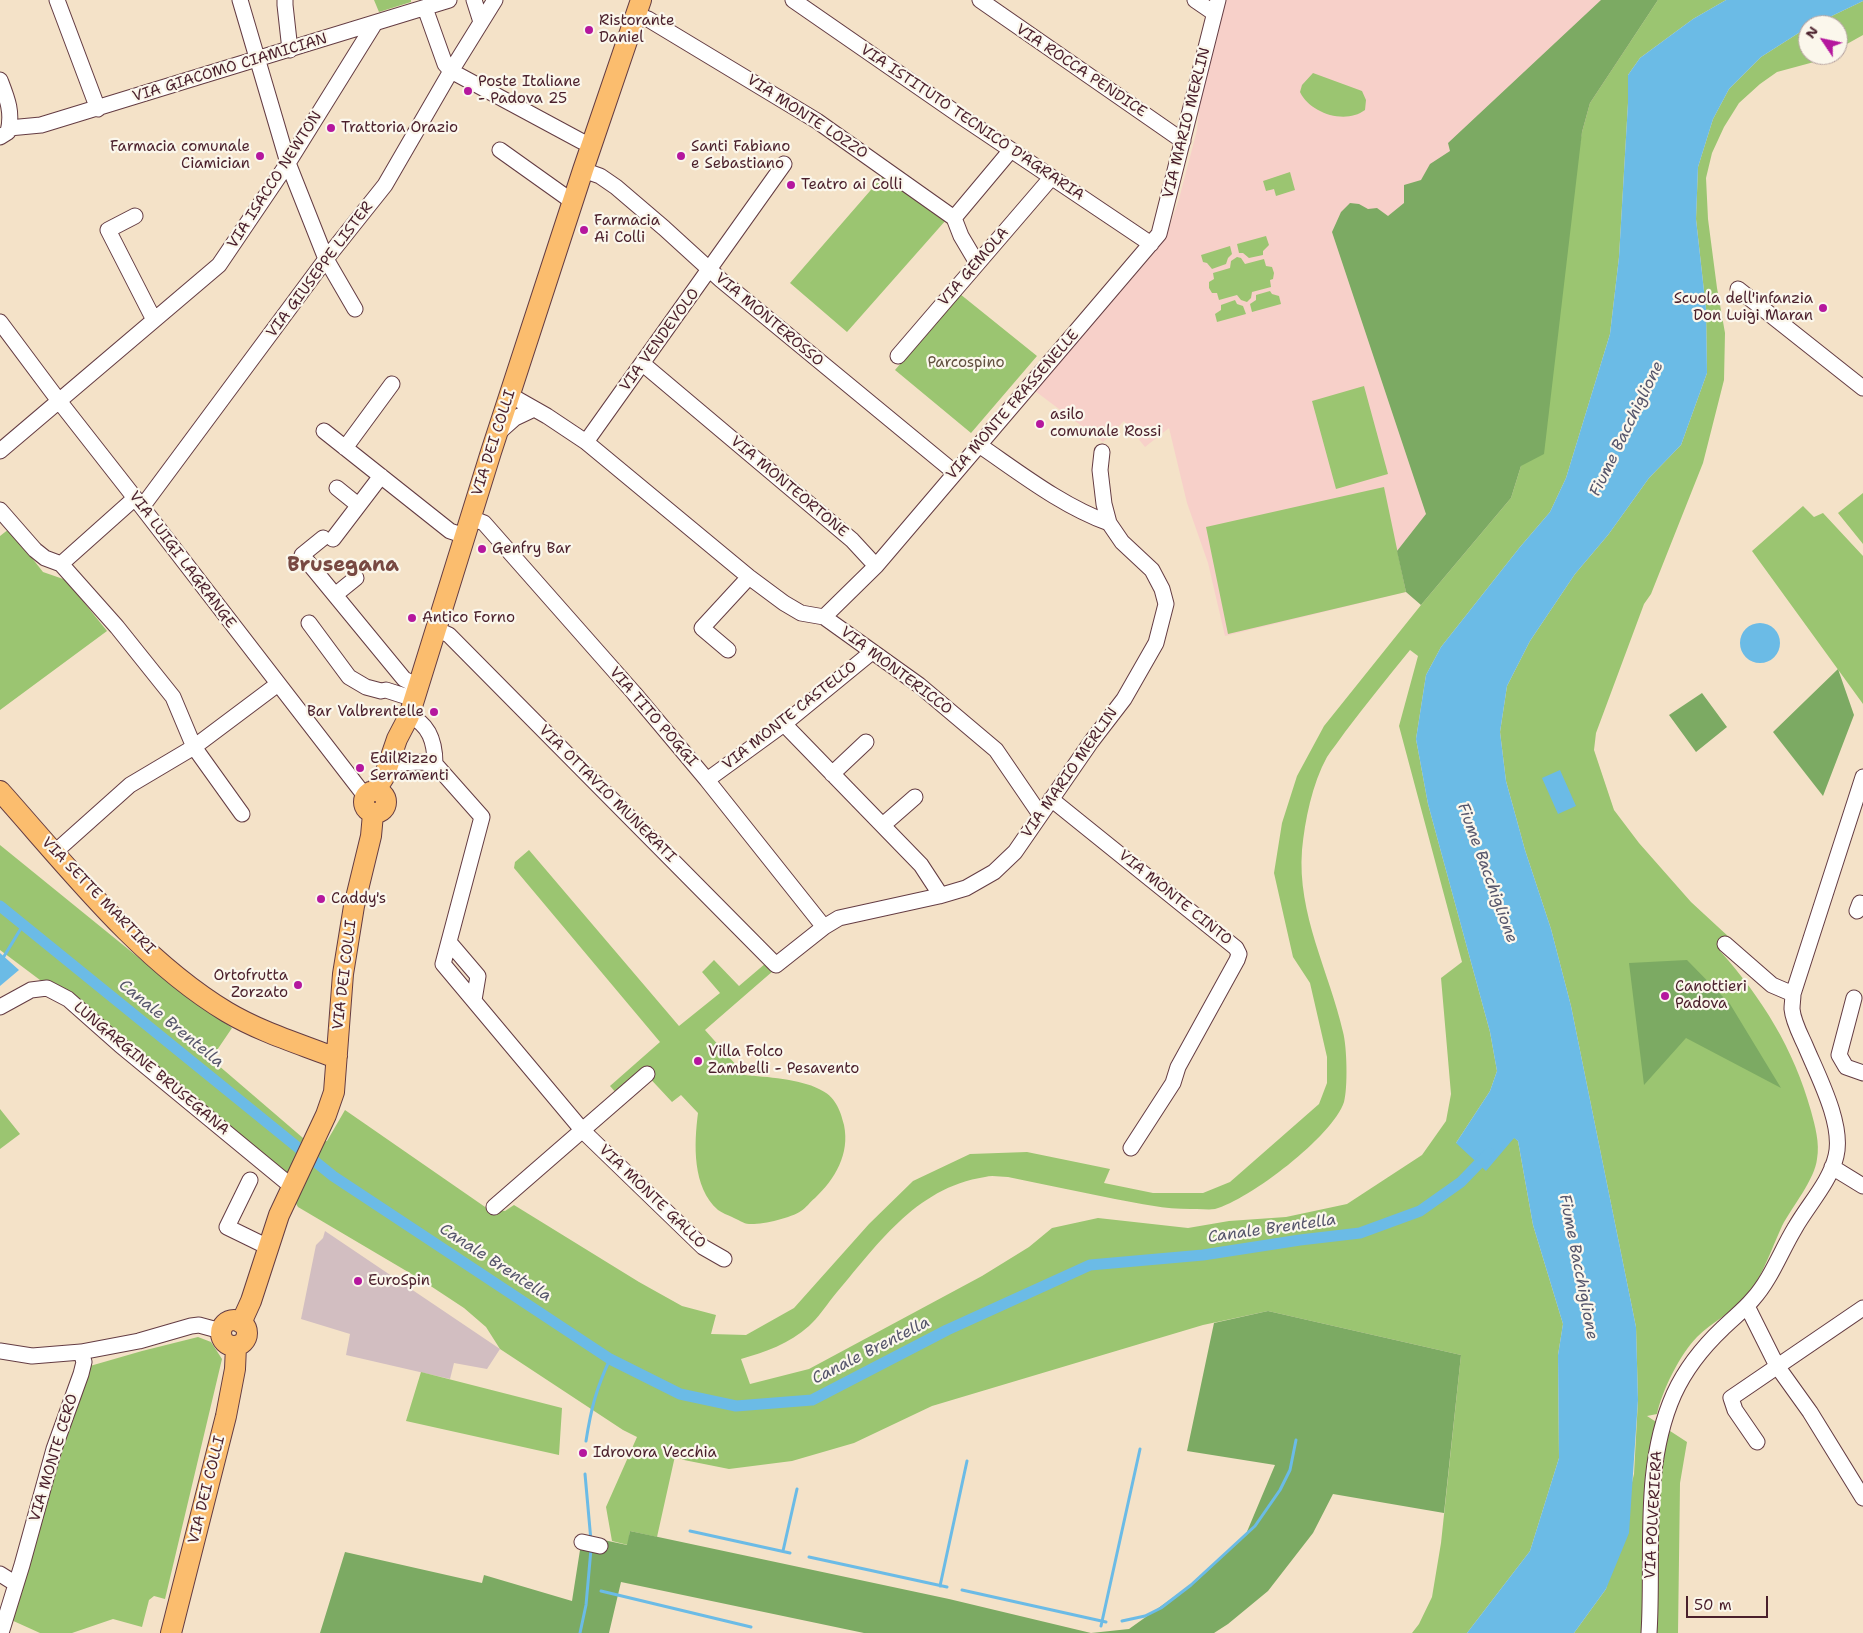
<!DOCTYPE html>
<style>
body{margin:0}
#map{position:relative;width:1863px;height:1633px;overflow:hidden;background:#f4e2c8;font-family:"Shantell Sans",sans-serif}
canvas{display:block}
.north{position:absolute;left:1798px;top:15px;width:50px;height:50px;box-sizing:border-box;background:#fbf7ec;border:1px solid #b4a19f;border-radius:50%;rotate:304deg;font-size:14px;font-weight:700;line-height:20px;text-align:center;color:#4a1f2b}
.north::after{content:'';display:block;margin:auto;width:18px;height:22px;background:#b5179e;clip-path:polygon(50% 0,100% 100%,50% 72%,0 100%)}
.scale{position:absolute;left:1686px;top:1596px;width:82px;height:22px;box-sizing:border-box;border:2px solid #4a1f2b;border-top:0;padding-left:6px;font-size:15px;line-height:18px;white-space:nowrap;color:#4a1f2b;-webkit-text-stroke:4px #fbf7ec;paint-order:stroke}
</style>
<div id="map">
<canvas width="1863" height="1633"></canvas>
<div class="north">N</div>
<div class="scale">50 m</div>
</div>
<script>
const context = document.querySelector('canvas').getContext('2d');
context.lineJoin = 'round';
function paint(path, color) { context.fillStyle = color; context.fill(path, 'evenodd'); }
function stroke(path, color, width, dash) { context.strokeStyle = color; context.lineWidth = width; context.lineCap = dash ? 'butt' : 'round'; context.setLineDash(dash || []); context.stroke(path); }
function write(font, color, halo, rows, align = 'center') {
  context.font = font + ' "Shantell Sans",sans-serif'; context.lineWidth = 4.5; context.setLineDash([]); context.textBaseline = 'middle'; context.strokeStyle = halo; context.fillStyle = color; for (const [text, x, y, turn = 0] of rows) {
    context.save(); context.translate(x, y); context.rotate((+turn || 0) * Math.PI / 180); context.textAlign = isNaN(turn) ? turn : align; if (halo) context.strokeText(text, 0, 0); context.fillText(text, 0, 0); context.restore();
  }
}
const built = new Path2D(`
 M1224,0h420l-138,434 -85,171 -15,-13 -181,44 -17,-73 -21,-60 -18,-75 -24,19 -21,-26 -21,21 -68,-51 119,-138 14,-22 11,-32 18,-69 3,-29z`);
const industrial = new Path2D(`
 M325,1231l175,118 -13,20 -33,-6 -4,16 -104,-24 4,-21 -49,-15 15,-74 7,-7z`);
const green = new Path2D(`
 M374,0h37v2l-32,10z
 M1658,0h68l-33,19 -53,39 -12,17v28l-9,154 -9,77 -44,144 -16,34 -30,35 -79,100 -15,28 -10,64 12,65 62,228 7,39 -7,20 -34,52 59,-5 3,3 15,84 30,99 -5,31 1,103 -29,93 -63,82h-55l7,-9 13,-27 9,-54 20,-188 -193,-44 -65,14 -271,81 -78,37 -62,18 -63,8 -45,-9 -9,-4 -18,81 -27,-6 -2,14 -16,-4 -6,-34 31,-70 -14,-7 -123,-81 -14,-22 -22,-19 -44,-29 -122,-72 -10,-17 -240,-204 -48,-36v-105l144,117 88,66 -21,31 99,85 17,-3 18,-31 143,99 17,2 9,-6 125,77 43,24 34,9 -5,19 35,1 48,-27 75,-84 44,-43 57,-27 57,-2 83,17 -6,14 49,10h50l27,-11 89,-78 8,-21v-26l-17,-74 -17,-26 -19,-84 8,-50 15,-47 27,-50 97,-121 90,-107 10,-32 61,-334 8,-29zM1410,650l8,6 -19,70 63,236 -21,16 10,116 -5,27 -24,34 -75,49 -61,13 -57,4 -41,7 -90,-10 -46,10 -23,19 -47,29 -173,93 -59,15 -9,-25c24,-7 48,-15 68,-33 9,-8 16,-19 24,-29 43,-50 81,-109 152,-120 7,-2 15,0 23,0 35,7 71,15 107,22 27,5 54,11 82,10 6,0 12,1 18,0 34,-9 118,-73 129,-107 4,-14 3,-55 -1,-70 -14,-61 -46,-118 -41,-182 3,-30 10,-66 25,-93 5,-8 12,-16 18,-25 21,-28 43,-55 65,-82z
 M1863,1v34l-25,14v-24h-25z
 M1808,27v28h19l-13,7 -37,10 -17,12 -21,19 -15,24 -12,26 -6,25 2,41 9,69 8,45 -1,47 -21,83 -52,131 -7,10 -48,129 -2,17 20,60 25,33 52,59 39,36 -10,13c42,47 74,98 91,160 4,15 9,32 6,48 -2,20 -25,48 -35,67 -10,22 -19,48 -33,68 -14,17 -37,28 -52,43 -17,17 -35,54 -40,77l-10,2 40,26 -7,41 -2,150h-104l32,-44 28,-115 4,-74 -2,-73 -65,-321 -20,-77 -26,-79 -19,-69 -6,-49 7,-46 23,-45 45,-67 33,-39 41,-57 32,-33 26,-72 -1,-64 -10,-90 2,-52 15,-48 16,-30 32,-32z
 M1313,73l49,18 4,9 -1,10c-20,15 -55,3 -65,-18l2,-7z
 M1290,172l5,18 -19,6 -2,-7 -8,2 -3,-10z
 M883,176l63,44 -99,112 -57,-49z
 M1266,236l3,9 -6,6v4l-14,3 -6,-5h-4l-2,-9z
 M1230,246l2,8 -4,4 -2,6 -14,5 -5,-6 -4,-1 -2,-7z
 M1237,257l4,1 4,6 19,-5 2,7 6,1 2,6 -1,6 -3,1 1,7 -19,5 -1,6 -4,4 -6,-2 -4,-5 -18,5 -2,-7h-5l-3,-5v-6l5,-3 -1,-6 17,-5 1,-7z
 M1270,291l2,3 7,2 2,8 -29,8 -2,-8 6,-4v-5z
 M960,294l77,62 -66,77 -76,-63z
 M1235,300l2,4 6,2 3,8 -29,8 -2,-8 6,-4v-5z
 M1364,386l24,88 -52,15 -24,-88z
 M1384,487l22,105 -178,42 -22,-107z
 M1863,493v51l-25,-31z
 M1803,506l11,11 9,-4 40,43v148l-111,-153z
 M9,529l34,43 23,8 41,51 -107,79v-174z
 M529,850l150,176 41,-33 -18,-21 12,-12 25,26 27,-23 7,8 -68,59 40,45c21,2 55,4 74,14 16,7 21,20 25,36 6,29 -9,54 -29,73 -5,4 -9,10 -14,13 -10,7 -40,14 -52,13 -5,0 -12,-5 -17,-7 -4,-2 -10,-4 -14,-7 -26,-23 -24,-66 -20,-97l-17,-18 -9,7 -28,-30 -26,23 -8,-9 50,-44 -146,-174 1,-6z
 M0,1109l20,25 -20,15z
 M198,1337l13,5 11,17 -57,240 -11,-3 -5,4 -7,27 -29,-8 -41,14h-32l-31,-14 56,-188 25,-65 52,-15z
 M421,1372l141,36 -3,47 -153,-34z`);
const forest = new Path2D(`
 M1601,0h57l-68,103 -8,29 -38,322 -23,12 -10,32 -90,107 -15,-13 -9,-41 29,-37 -94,-282 9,-20 9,-9 9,1 9,5 9,-1 11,8 16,-13v-18l17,-5 9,-16 20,-13 -2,-8z
 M1838,669l16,46 -31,81 -50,-64z
 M1702,693l25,34 -31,25 -27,-37z
 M1687,960l43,44 51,84 -95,-50 -42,47 -15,-122z
 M1268,1311l193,44 -17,158 -111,-19 -20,39 -45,58 -40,33 -14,9h-350l-243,-51 -12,51h-289l25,-81 137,31 2,-8 88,26 8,-51v-15l47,10 3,-14 319,68 142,34 38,-4 70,-50 47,-45 29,-69 -88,-14 27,-128z`);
const water = new Path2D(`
 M1726,0h137v1l-50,24h-5v2l-47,30 -32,32 -16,30 -15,48 -2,52 10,90 1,64 -26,72 -32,33 -41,57 -33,39 -45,67 -23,45 -7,46 6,49 19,69 26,79 20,77 65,321 2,73 -9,133 -23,56 -32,44h-107l63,-82 29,-93 -1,-103 5,-31 -30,-99 -15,-84 -4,-3 -28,33 -30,-28 34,-52 7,-20 -7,-39 -62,-228 -12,-65 10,-64 15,-28 79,-100 30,-35 16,-34 44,-144 9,-77 9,-154v-28l12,-17 53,-39z
 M1740 643a20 20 0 1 1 40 0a20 20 0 1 1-40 0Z
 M1560,770l16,36 -18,8 -16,-36z
 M0,953l19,17 -19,16z`);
const stream = new Path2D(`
 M0,963l23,-38
 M586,1441c5,-32 10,-52 24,-82
 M585,1474l6,67
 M690,1531l100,22
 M783,1551l14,-62
 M809,1557l138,30
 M940,1586l27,-125
 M962,1590l144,32
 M601,1591l150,36
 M1122,1621l23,-5 16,-8 30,-23 64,-59 25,-36 10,-20 6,-30
 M1101,1626l39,-177
 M580,1633l6,-28 5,-56`);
const canal = new Path2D(`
 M0,906l333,270 277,183 70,35 56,12 76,-6 135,-70 143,-65 113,-10 97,-15 60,-7 60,-22 41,-29 28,-29`);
const minor = new Path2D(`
 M57,0l41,109
 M240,0l48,163 38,96 29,50
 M285,0v5l5,45
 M474,0l7,22
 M793,0l169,117 189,127
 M980,0l203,141
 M1195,0l19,13
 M425,8l20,56 6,7 130,70 11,4
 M637,15l11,4 169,102 137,97 7,18 16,27
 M0,80c7,18 13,32 8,52l-8,5
 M9,128l32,-3 408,-125
 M500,150l73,52
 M583,170l17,6 16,11 48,41 57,52 233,192
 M135,216l-27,14 46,90
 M954,218l57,-68
 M1738,289l125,99
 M0,322l59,79 76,97 230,298
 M898,356l153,-178
 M643,364l209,176 24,26
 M510,395l37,21 39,26 163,135 35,26 17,10 23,4 95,68 77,65 41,60 4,4
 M324,431l126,100 15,5
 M497,434l18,-16 19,-9
 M586,442l198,-278
 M979,445c41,28 83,61 130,78
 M345,448l47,-64
 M0,451l219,-186 69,-102 87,-140
 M337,488l21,17
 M142,507l184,-248 59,-74 66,-114 44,-71
 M0,510l35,40 10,8 16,6 56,63 56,70 21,50 48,67
 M471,518l13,5 150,170 73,87 117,147
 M323,538l-21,17 102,124 14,7
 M333,539l48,-63
 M61,564l74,-66
 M335,595l21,-17
 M824,617l52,-51 283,-332 59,-234
 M309,623l40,54 17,10 15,4 5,-1 28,9
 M436,629l13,6 327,330 48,-38 15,-9 100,-22 27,-8 28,-16 21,-20 76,-110 33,-43 32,-56 10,-39 -4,-15 -10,-19 -30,-28 -13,-19 -5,-19 -4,-34 2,-18
 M728,650l-26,-22 47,-51
 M784,724l137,141 17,26 1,5
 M398,763l24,-1 13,2c0,-21 -5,-40 -26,-48
 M435,764l47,53 -39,147 140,167 120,116 21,12
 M832,774l34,-32
 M707,780l77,-56 88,-72
 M1051,799l185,149 3,6 -2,6 -59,107 -5,16 -42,65
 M883,825l32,-28
 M55,852l75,-67 64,-38 84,-63
 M1857,911l3,-8 3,1
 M449,942l29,34 -4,24
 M1725,944l47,41 21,9
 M1854,998l-15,57 7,12 17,6
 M0,1007l31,-17 16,-2 21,11 52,46 165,136 8,4
 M1832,1167l31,19
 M250,1180l-23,47 41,20
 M494,1207l153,-133
 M1747,1306l30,60 33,46 53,86
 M0,1351l32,5 49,-4 58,-11 52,-15 8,-1 22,6
 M1757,1442l-22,-32 -4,-12 132,-90
 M582,1542l18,4
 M0,1574l16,10
 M1,1633l21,-68 32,-116 27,-75 3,-12 -3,-10
 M1649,1633c5,-78 -8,-165 25,-239 11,-24 30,-48 49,-66 10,-10 21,-18 30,-29 18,-20 28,-48 42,-71 13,-23 35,-46 41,-72 8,-32 -19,-82 -31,-111 -5,-11 -12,-24 -13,-36 0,-5 1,-10 1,-15l70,-217`);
const major = new Path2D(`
 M364 802a11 11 0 1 1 22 0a11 11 0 1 1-22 0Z
 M0,791c68,76 139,168 227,221 32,19 67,30 101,43l9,1
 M375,791l9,-14 13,-38 12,-23 82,-264 92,-282 58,-170
 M221 1333a13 13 0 1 1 26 0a13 13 0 1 1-26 0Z
 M241,1323l10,-22 28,-86 47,-100 8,-23 9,-118 11,-68 17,-70 2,-22
 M171,1633l55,-217 9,-47 1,-23`);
const markers = [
 [589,30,5,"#b5179e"],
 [468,91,5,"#b5179e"],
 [331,128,5,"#b5179e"],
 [260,156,5,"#b5179e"],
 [681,156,5,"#b5179e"],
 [791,185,5,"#b5179e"],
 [584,230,5,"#b5179e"],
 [1823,308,5,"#b5179e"],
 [1040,424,5,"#b5179e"],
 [482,549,5,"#b5179e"],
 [412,618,5,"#b5179e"],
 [434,712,5,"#b5179e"],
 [360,768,5,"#b5179e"],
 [321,899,5,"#b5179e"],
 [298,985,5,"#b5179e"],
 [1665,996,5,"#b5179e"],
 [698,1061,5,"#b5179e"],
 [358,1281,5,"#b5179e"],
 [583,1453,5,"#b5179e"]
];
const poiNames = [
 ["Ristorante",599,21],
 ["Daniel",599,38],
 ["Poste Italiane",478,82],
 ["- Padova 25",478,99],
 ["Trattoria Orazio",341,128],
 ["Farmacia comunale",250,147,"right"],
 ["Ciamician",250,164,"right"],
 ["Santi Fabiano",691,147],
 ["e Sebastiano",691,164],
 ["Teatro ai Colli",801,185],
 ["Farmacia",594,221],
 ["Ai Colli",594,238],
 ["Scuola dell'infanzia",1813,299,"right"],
 ["Don Luigi Maran",1813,316,"right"],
 ["asilo",1050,415],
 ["comunale Rossi",1050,432],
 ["Genfry Bar",492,549],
 ["Antico Forno",422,618],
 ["Bar Valbrentelle",424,712,"right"],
 ["EdilRizzo",370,759],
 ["Serramenti",370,776],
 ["Caddy's",331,899],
 ["Ortofrutta",288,976,"right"],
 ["Zorzato",288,993,"right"],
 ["Canottieri",1675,987],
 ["Padova",1675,1004],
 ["Villa Folco",708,1052],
 ["Zambelli - Pesavento",708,1069],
 ["EuroSpin",368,1281],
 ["Idrovora Vecchia",593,1453]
];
const streetNames = [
 ["VIA GIACOMO CIAMICIAN",230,68,-17],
 ["VIA ROCCA PENDICE",1081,71,34],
 ["VIA MONTE LOZZO",807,117,33],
 ["VIA ISTITUTO TECNICO D'AGRARIA",972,123,34],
 ["VIA MARIO MERLIN",1187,123,-76],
 ["VIA ISACCO NEWTON",275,180,-57],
 ["VIA GEMOLA",974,267,-49],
 ["VIA GIUSEPPE LISTER",320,270,-53],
 ["VIA MONTEROSSO",769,320,40],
 ["VIA VENDEVOLO",660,340,-54],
 ["VIA MONTE FRASSENELLE",1013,405,-49],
 ["VIA DEI COLLI",494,443,-72],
 ["VIA MONTEORTONE",789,487,40],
 ["VIA LUIGI LAGRANGE",182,560,53],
 ["VIA MONTERICCO",896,671,37],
 ["VIA MONTE CASTELLO",790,716,-38],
 ["VIA TITO POGGI",653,717,49],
 ["VIA MARIO MERLIN",1070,773,-55],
 ["VIA OTTAVIO MUNERATI",607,794,45],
 ["VIA SETTE MARTIRI",98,896,46],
 ["VIA MONTE CINTO",1175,898,39],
 ["VIA DEI COLLI",345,975,-83],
 ["LUNGARGINE BRUSEGANA",151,1069,40],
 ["VIA MONTE GALLO",652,1197,44],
 ["VIA MONTE CERO",54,1458,-73],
 ["VIA DEI COLLI",207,1490,-76],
 ["VIA POLVERIERA",1654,1515,-87]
];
const parkNames = [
 ["Parcospino",966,363]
];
const waterNames = [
 ["Fiume Bacchiglione",1627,429,-64],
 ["Fiume Bacchiglione",1487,873,70],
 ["Canale Brentella",171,1024,39],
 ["Canale Brentella",1272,1229,-8],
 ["Canale Brentella",495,1263,33],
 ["Fiume Bacchiglione",1578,1267,79],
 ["Canale Brentella",871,1351,-27]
];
const districtNames = [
 ["Brusegana",343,566]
];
paint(built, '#f7d0c9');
paint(industrial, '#d2bec1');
paint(green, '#9bc571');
paint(forest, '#7caa63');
paint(water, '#6bbbe6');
stroke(stream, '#6bbbe6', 3);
stroke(canal, '#6bbbe6', 11);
stroke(minor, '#643c43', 17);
stroke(major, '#643c43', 22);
stroke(minor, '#fff', 15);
stroke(major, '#fbbd6e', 20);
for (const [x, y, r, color] of markers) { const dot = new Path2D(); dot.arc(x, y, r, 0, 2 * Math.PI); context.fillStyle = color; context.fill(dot); stroke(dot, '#fbf7ec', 2); }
write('15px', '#4a1f2b', '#fbf7ec', poiNames, 'left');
write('15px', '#4a1f2b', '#fbf7ec', streetNames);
write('15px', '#625140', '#fbf7ec', parkNames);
write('italic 16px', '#56566c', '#fbf7ec', waterNames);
write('bold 20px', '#784942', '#fbf7ec', districtNames);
</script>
